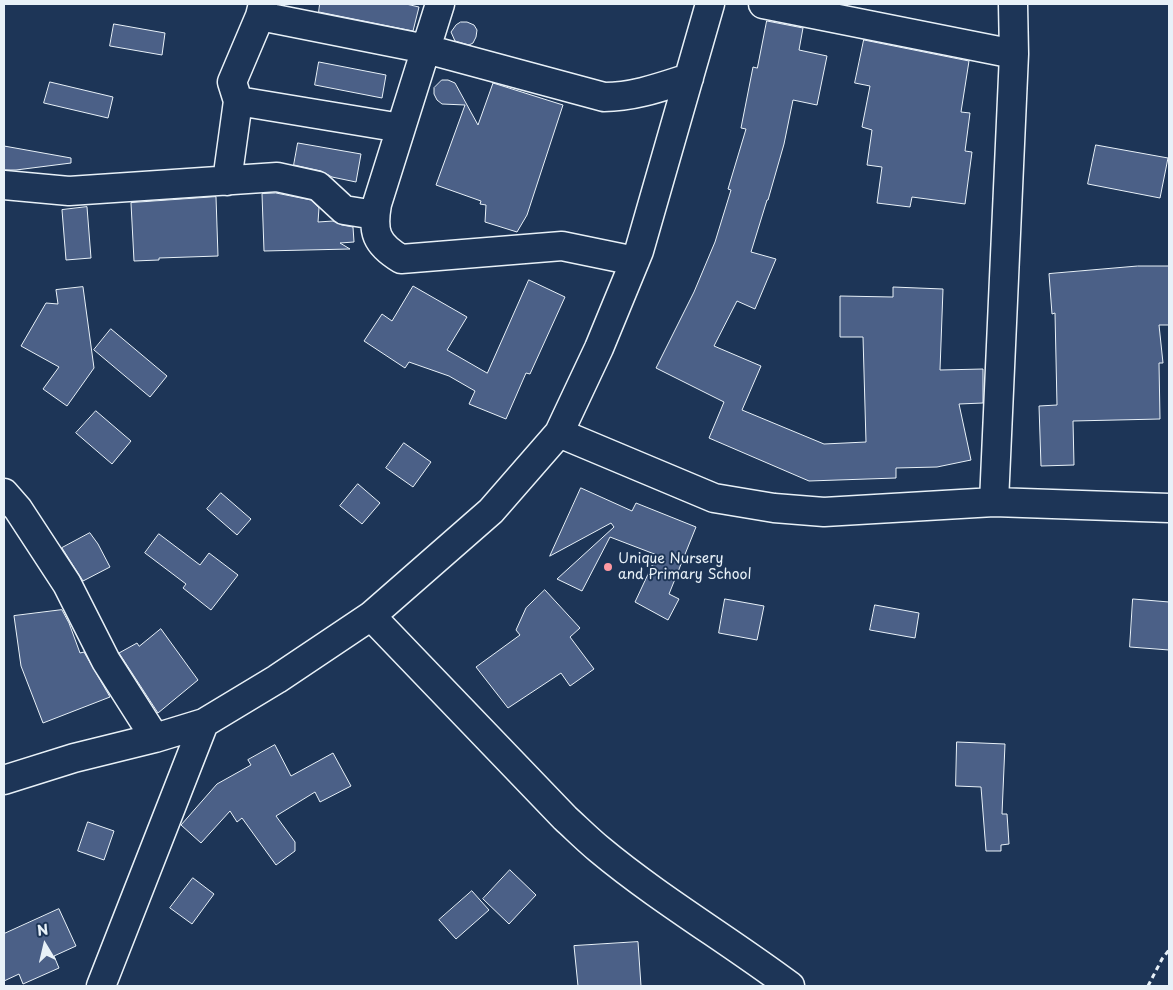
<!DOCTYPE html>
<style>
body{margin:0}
#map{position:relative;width:1173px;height:990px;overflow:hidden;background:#1d3557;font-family:"Playpen Sans",sans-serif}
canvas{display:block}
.frame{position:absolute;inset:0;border:5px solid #e8f1f8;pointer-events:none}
.north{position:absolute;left:20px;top:920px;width:50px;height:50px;-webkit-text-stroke:4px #1d3557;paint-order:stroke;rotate:351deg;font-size:14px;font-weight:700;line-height:20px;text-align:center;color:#e8f1f8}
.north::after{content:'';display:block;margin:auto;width:18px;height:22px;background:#e8f1f8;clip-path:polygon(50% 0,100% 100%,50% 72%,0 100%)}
</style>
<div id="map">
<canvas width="1173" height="990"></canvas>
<div class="frame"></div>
<div class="north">N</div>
</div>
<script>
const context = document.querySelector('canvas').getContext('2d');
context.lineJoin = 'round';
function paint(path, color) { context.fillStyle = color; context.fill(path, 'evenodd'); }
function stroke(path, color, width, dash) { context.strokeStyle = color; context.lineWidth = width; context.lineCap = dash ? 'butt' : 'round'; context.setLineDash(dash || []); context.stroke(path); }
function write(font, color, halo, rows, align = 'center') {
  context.font = font + ' "Playpen Sans",sans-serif'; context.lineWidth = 4; context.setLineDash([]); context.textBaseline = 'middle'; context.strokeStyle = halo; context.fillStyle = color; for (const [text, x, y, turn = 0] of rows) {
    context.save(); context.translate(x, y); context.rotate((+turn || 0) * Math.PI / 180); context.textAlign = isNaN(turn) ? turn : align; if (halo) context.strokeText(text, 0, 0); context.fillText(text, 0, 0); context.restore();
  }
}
const building = new Path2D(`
 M320,4h86l13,3 -6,24 -94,-19z
 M767,21l36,7 -4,22 28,6 -10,49 -24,-5 -9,44 -16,56h-1l-16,52 25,7 -21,50 -18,-8 -23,45 47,20 -19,44 82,34 42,-2 -3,-105h-23v-41l53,1v-10l50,2 -3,81 43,-1v34l-24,1 12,56 -34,7 -41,1v10l-87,3 -100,-43 15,-36 -68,-34 38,-76 21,-50 16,-52 -3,-1 18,-60 -5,-1 12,-61 4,1z
 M461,22h6l7,3 3,5 -1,7 -3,6 -4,2 -14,-4 -4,-9 5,-7z
 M114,24l51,9 -3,22 -52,-9z
 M864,40l105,21 -8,51 9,1 -5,38 7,1 -7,52 -53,-7 -2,10 -33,-4 5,-36 -15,-2 5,-35 -10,-3 8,-41 -15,-3z
 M319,62l67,13 -4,23 -67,-13z
 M442,80h6l7,3 23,42 15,-42 70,22 -36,110 -10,17 -32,-10 1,-17 -6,-1 1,-3 -45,-16 29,-80 -23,-1 -5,-4 -3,-6v-6z
 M50,82l63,15 -5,21 -64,-15z
 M298,143l63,11 -5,28 -24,-5 -11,-6 -27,-6z
 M1096,145l72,13 -8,40 -72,-14z
 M4,146l67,12v5l-55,7h-12z
 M276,193l35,7 8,8 -1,14 15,-1 9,4 11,2 1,15 -14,1 10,6 -86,2 -2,-57z
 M216,197l2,59 -59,2v2l-25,1 -3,-58z
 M87,207l4,51 -25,2 -4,-50z
 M1138,266h31v59h-10l4,38h-4l1,56 -87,2 1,44 -33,1 -2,-60 18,-1 -2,-92 -3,1 -3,-40z
 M529,280l36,17 -35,77 -4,-1 -20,46 -37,-15 6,-13 -26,-15 -40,-14 -4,6 -41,-27 18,-27 10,7 21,-35 54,31 -20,33 40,23z
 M83,287l11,81 -27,38 -24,-17 16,-22 -38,-21 25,-43 12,1 -2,-14z
 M111,329l56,47 -17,21 -56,-47z
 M96,411l35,30 -19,23 -36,-31z
 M404,443l27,19 -18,25 -27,-19z
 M358,484l22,19 -18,21 -22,-18z
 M581,488l51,23 4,-8 60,24 -27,67 10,5 -11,21 -33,-18 22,-47 -47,-18 -28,54 -25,-12 57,-52 -3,-4 -61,33z
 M221,493l30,26 -14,16 -30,-26z
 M90,533l8,11 12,23 -27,14 -21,-33z
 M159,534l41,31 9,-12 29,22 -27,35 -28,-22 3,-4 -41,-31z
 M545,590l35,38 -10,9 24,32 -24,17 -9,-13 -53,35 -32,-41 44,-32 -4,-5 10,-22z
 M725,599l39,7 -7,34 -38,-7z
 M1133,599l36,3v48l-39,-3z
 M875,605l44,8 -4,25 -45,-8z
 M62,610l7,13 11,30 4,-1 26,45 -67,26 -22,-57 -7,-50z
 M161,629l37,51 -40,33 -39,-60 18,-10 2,3z
 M957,742l48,2 -3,70h5l2,30 -8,1v6h-15l-5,-64 -25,-1z
 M275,745l16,31 42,-23 18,33 -31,16 -5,-10 -39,24 19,26v9l-19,14 -34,-47 -5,4 -7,-11 -29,32 -20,-18 36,-41 34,-19 -3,-5z
 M88,822l26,9 -10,29 -26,-9z
 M510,870l26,25 -27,29 -26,-25z
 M193,878l21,16 -22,30 -22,-16z
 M472,891l17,19 -33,29 -17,-19z
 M59,909l17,37 -22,10 5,12 -36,16 -4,-10 -15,7v-47z
 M638,942l3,44h-63l-4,-40z`);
const path = new Path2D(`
 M1148,986l14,-27 7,-9`);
const minor = new Path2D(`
 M263,4l-3,12 -28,66 6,19 163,27
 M440,4l-63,200c-5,28 -1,40 24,55l161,-13 73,15
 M763,4l251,50
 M260,16l166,33 178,48c30,0 57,-10 85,-19
 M227,181l11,-80
 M4,185l65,6 208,-14 41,9 26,24 31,5
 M559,433l155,65 60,10 50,4 170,-10 175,6
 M4,493l14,16 49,75 39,77 49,77
 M994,502l20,-448 -1,-50
 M371,616l194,202c11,10 22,21 34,31 60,50 128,90 191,137
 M4,780l70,-22 81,-20 49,-15 73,-44 94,-63 120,-105 68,-78 40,-85 40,-97 71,-247
 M101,986l103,-263`);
const markers = [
 [608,567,5,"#ff9aa2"]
];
const poiNames = [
 ["Unique Nursery",618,559],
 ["and Primary School",618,575]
];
paint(building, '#4b6087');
stroke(building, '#e8f1f8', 1);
stroke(minor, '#e8f1f8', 31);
stroke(path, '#e8f1f8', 3, [5, 4]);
stroke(minor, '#1d3557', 28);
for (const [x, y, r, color] of markers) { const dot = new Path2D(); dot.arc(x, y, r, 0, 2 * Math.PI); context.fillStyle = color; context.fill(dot); stroke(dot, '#1d3557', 2); }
write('14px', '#e8f1f8', '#1d3557', poiNames, 'left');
</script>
